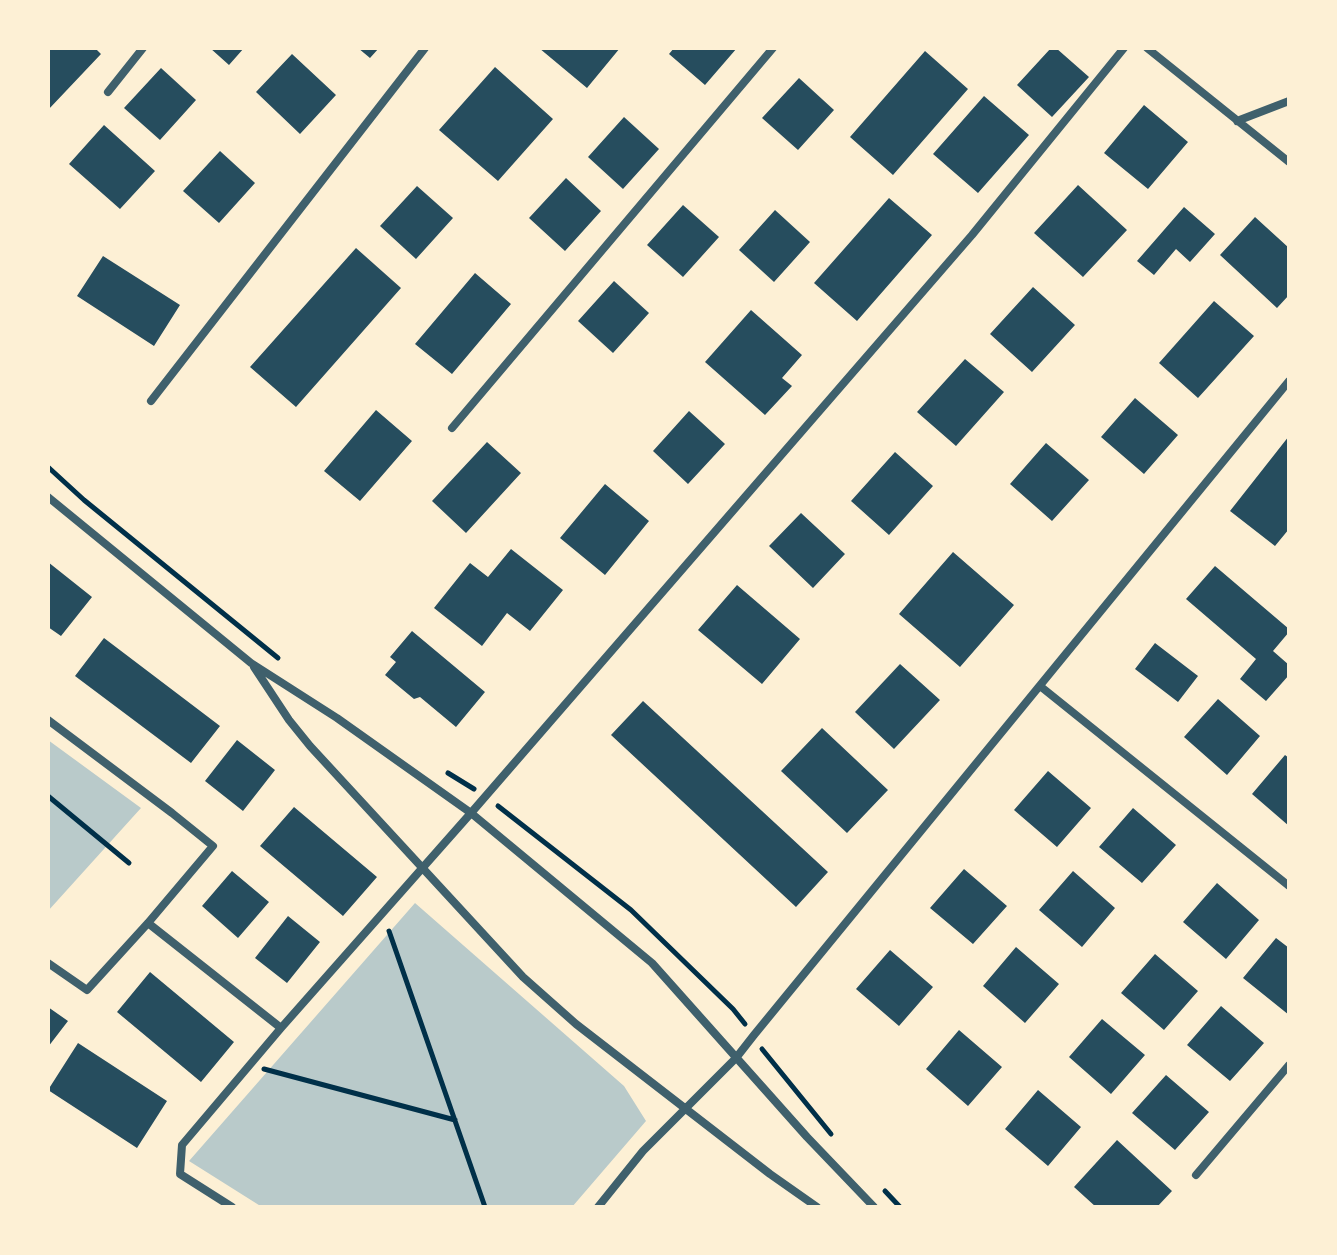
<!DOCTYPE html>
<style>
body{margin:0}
#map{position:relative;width:1337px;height:1255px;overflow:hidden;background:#fdf0d5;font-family:Roboto,sans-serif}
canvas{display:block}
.frame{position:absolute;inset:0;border:50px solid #fdf0d5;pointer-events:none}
</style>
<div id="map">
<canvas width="1337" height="1255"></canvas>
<div class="frame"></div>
</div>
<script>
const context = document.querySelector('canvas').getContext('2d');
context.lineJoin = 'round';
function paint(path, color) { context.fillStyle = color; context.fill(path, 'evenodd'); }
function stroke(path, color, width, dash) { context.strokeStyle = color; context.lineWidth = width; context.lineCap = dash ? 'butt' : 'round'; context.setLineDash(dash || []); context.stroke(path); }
const green = new Path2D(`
 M48,740l93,68 -93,103z
 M415,903l209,183 22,35 -74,86h-310l-73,-46z`);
const building = new Path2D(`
 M48,48h47l6,6 -53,56z
 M210,48h34l-15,17z
 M358,48h21l-9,10z
 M539,48h81l-33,40z
 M674,48h63l-32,37 -36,-31z
 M1051,48h5l33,29 -37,40 -35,-32z
 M925,51l43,38 -75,86 -43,-38z
 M292,54l44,41 -36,39 -44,-42z
 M495,67l58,52 -55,62 -59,-51z
 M161,68l35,32 -36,40 -36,-32z
 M799,78l35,32 -36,40 -36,-32z
 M984,96l45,39 -51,58 -45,-39z
 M1144,105l44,37 -40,47 -44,-36z
 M624,117l35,32 -36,40 -35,-32z
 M104,125l51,46 -35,38 -51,-45z
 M220,151l35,32 -36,40 -36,-32z
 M566,178l35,33 -36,40 -36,-33z
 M1078,185l49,45 -44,47 -49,-44z
 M417,186l36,32 -37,41 -36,-33z
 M889,198l43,37 -75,86 -43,-38z
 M683,205l36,32 -36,40 -36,-32z
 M1184,207l31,27 -25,28 -14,-13 -22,26 -17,-14z
 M775,210l35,32 -36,40 -35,-32z
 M1255,217l34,31v47l-12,13 -57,-53z
 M356,248l45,40 -105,119 -46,-40z
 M103,256l77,49 -26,41 -77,-50z
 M475,273l36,31 -59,70 -37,-30z
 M614,281l35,32 -36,40 -35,-32z
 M1033,287l42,38 -43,47 -42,-38z
 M1214,301l40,35 -56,62 -39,-35z
 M751,310l51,45 -20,23 10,8 -27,29 -60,-53z
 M965,359l39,33 -48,54 -39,-34z
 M1135,398l43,37 -34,39 -43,-37z
 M376,410l36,31 -52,60 -36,-30z
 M689,411l36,33 -37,40 -35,-33z
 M1289,436v93l-14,17 -45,-35z
 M487,442l34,31 -55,60 -34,-32z
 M1046,443l43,37 -37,41 -42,-37z
 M895,452l38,34 -44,49 -38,-34z
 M605,484l44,37 -44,54 -45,-37z
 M801,513l44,41 -32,34 -44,-42z
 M511,549l52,41 -33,41 -23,-18 -25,33 -48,-38 36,-45 18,14z
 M953,552l61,53 -54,62 -61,-53z
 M48,562l44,35 -31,39 -13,-9z
 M1215,566l74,63v3l-16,19 16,14v10l-23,26 -26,-22 16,-20 -70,-60z
 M737,585l63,54 -38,45 -64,-54z
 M412,631l73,61 -29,35 -36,-30 -6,2 -29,-24 11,-13 -6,-5z
 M104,638l116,88 -29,37 -116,-87z
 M1155,643l43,33 -20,26 -43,-33z
 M900,664l40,36 -46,49 -39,-37z
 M1218,699l42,37 -33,39 -43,-38z
 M643,701l185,171 -32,35 -185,-172z
 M822,728l66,62 -41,43 -66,-62z
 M237,740l38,30 -32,41 -38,-30z
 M1285,755l4,3v68l-37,-32z
 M1048,771l43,37 -34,39 -43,-37z
 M294,807l83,70 -34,39 -83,-70z
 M1133,808l43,37 -34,38 -43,-36z
 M964,869l43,37 -34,38 -43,-36z
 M232,871l37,31 -31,36 -36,-32z
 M1073,871l42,37 -33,39 -43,-37z
 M1217,883l42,37 -33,39 -43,-37z
 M288,916l32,26 -33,41 -32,-25z
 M1276,938l13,10v67l-46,-37z
 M1016,947l43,37 -34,39 -42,-37z
 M890,950l43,37 -34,39 -43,-37z
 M1155,954l43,37 -34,39 -43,-37z
 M150,972l84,70 -33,40 -84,-70z
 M1221,1006l43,37 -34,38 -43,-36z
 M48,1007l20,14 -20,26z
 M1102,1019l43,36 -34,39 -42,-37z
 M959,1030l43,37 -34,39 -42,-37z
 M78,1043l89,58 -30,47 -89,-58z
 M1166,1075l43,37 -34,38 -43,-37z
 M1038,1090l43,37 -33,39 -43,-37z
 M1117,1140l55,51 -15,16h-61l-22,-20z`);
const path = new Path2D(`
 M48,467l36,33 194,158
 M448,773l26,16
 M48,796l81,67
 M498,806l133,104 102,99 12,15
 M389,931l96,276
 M762,1049l69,85
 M264,1069l191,51
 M885,1191l15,16`);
const minor = new Path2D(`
 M1147,48l142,114
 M108,92l35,-44
 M1237,121l52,-20
 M151,401l274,-353
 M452,428l321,-380
 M48,497l203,166 86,55 134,95 181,150 155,174 67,70
 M254,667l35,53 21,26 213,231 53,47 194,150 47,33
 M1040,686l249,200
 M48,720l124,93 41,33 -65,77 -61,67 -39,-27
 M148,923l133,105
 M1196,1175l93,-110
 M232,1207l-52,-33 2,-29 99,-117 190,-215 501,-578 152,-187
 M598,1207l45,-56 93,-93 18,-23 535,-654`);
paint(green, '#b9caca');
paint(building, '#264d5e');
stroke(path, '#003049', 5);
stroke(minor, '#3f606c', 8);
</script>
